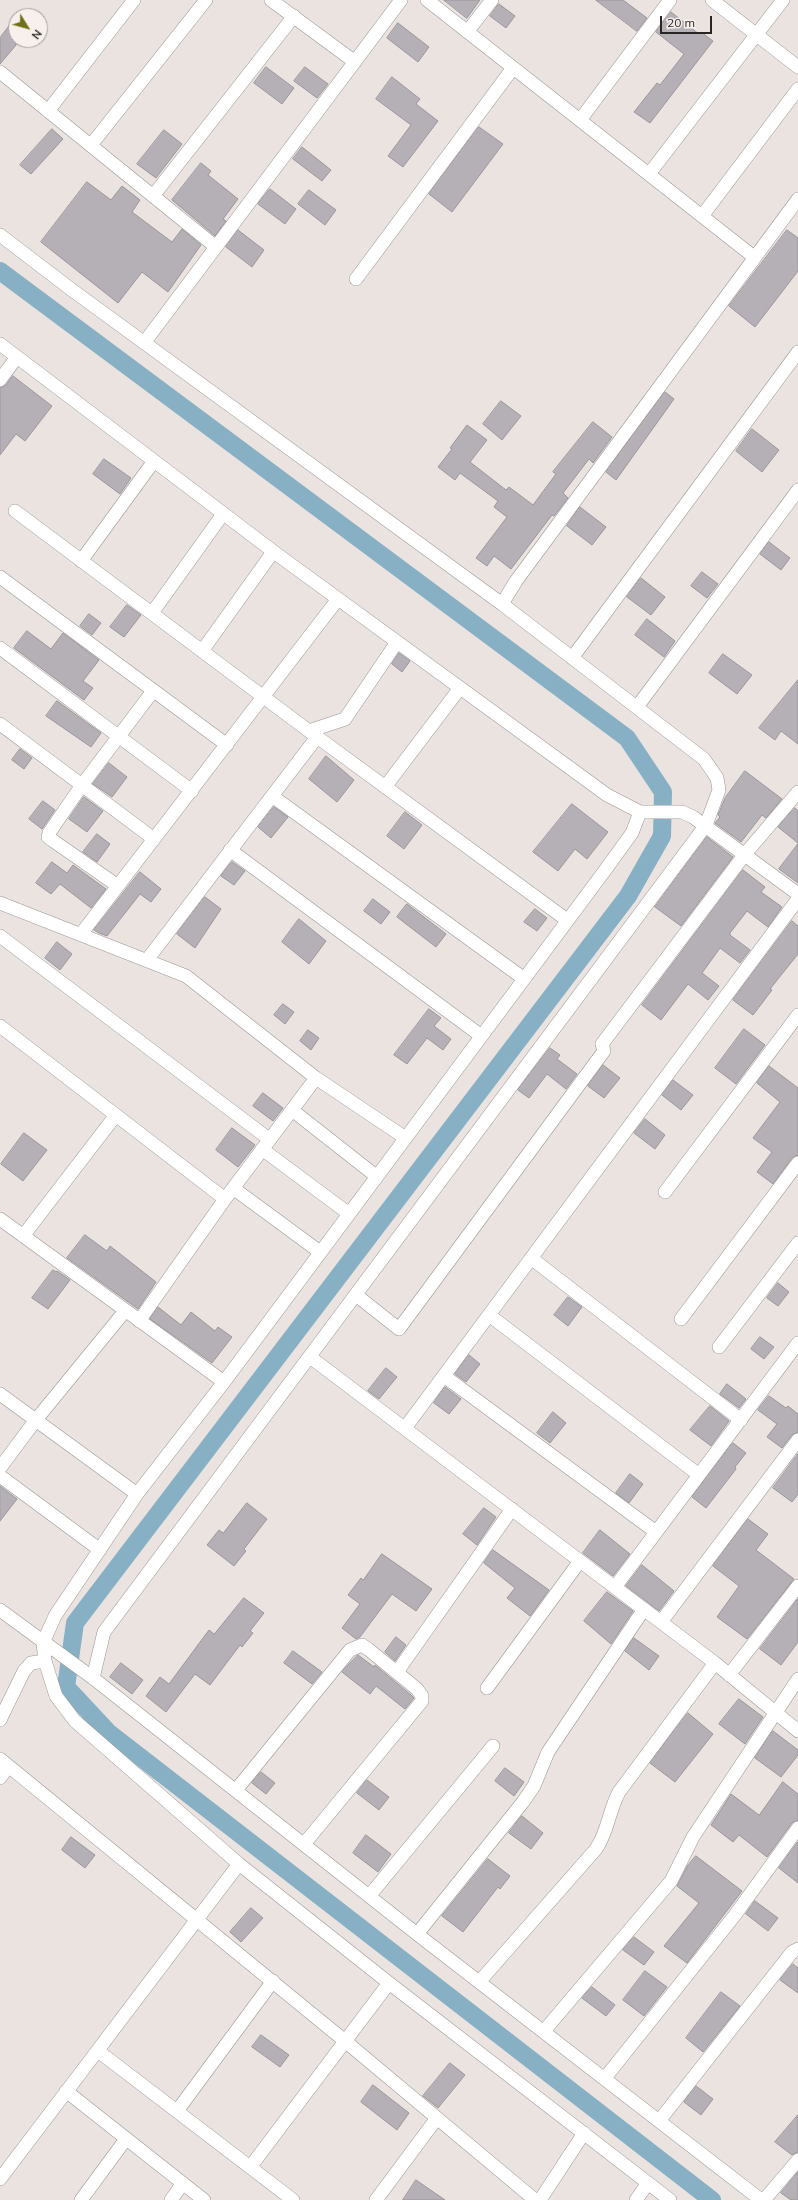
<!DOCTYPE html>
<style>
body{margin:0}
#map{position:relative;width:798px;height:2200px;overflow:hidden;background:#eae3e0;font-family:Mulish,sans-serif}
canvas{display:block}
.north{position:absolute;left:8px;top:8px;width:40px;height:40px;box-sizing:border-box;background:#f7f0ed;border:1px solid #a49f9d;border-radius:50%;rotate:127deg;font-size:11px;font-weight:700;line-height:16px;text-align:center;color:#272524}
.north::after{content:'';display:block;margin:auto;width:14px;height:18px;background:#6f7014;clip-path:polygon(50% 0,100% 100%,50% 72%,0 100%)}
.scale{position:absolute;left:660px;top:16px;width:52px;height:18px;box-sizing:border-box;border:2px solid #272524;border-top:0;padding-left:5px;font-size:12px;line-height:14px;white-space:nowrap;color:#272524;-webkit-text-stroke:3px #f7f0ed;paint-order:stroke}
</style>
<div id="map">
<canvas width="798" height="2200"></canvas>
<div class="north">N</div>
<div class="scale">20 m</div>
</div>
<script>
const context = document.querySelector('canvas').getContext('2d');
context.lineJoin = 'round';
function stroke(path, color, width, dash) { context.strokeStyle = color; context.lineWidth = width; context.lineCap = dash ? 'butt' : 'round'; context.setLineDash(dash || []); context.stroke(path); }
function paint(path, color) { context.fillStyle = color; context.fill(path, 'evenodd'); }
const canal = new Path2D(`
 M0,271l627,467 36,54 -1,44 -34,60 -553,727 -9,64 42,45 604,468`);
const building = new Path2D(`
 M444,0h36l-13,18z
 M596,0h27l24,18 -10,13z
 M499,4l16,12 -9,12 -16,-12z
 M671,12l28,22 2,-2 12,9 -63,82 -16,-11 23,-29 3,2 24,-31 -28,-22z
 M16,17v28l-16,19v-26z
 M398,23l31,24 -11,15 -31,-24z
 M266,67l28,21 -12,16 -28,-21z
 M305,67l23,17 -11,14 -23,-17z
 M392,77l28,22 -4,5 22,17 -35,46 -15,-11 23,-31 -35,-26z
 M479,127l24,17 -51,68 -23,-18z
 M52,129l11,10 -32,35 -11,-9z
 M164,130l18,14 -26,34 -19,-14z
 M302,147l29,23 -9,11 -29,-22z
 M201,163l10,8 -3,4 30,24 -15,20 3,2 -11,15 -43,-36z
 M87,182l24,18 11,-14 18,14 -8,12 40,30 10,-13 19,16 -33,47 -26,-20 -24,31 -77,-61z
 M270,189l26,20 -11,15 -27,-20z
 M309,190l27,20 -11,15 -27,-21z
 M238,230l26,20 -12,17 -26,-20z
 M787,230l11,8v33l-43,56 -26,-21z
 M13,376l39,30 -27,35 -9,-7 -16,21v-67l6,-3z
 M665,392l9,7 -58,81 -10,-8z
 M501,401l20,15 -19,24 -19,-16z
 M593,422l19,15 -19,26 -4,-4 -26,34 5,5 -14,18 -2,-1 -41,54 -17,-13 -7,10 -11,-8 31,-41 -13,-10 4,-6 -38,-28 -5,7 -17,-13 14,-18 -2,-1 17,-23 20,15 -17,22 36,28 3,-3 24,18 23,-31 -3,-2z
 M752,429l27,21 -17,22 -26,-21z
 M104,459l27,19 -11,16 -27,-20z
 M580,507l26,20 -14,18 -25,-19z
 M769,542l21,16 -9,12 -21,-16z
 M702,572l16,12 -11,14 -16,-12z
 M641,578l24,19 -14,18 -24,-18z
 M127,605l14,10 -17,22 -14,-10z
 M89,614l12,9 -9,12 -12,-9z
 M647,619l28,22 -11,16 -29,-22z
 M27,631l24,18 12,-16 36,27 -16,21 10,7 -9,12 -70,-52z
 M399,653l11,8 -8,11 -10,-8z
 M723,654l29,21 -15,19 -28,-21z
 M798,680v64l-17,-13 -6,9 -16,-12z
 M57,701l44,32 -10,14 -45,-31z
 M20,749l12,9 -8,11 -12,-9z
 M326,756l28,24 -17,22 -28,-23z
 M109,763l18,14 -15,20 -19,-13z
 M745,771l37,28 -16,19 -4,-3 -21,27 -26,-19 5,-6 -2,-2 7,-17z
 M84,797l19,14 -16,21 -18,-13z
 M43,801l12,9 -13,19 -13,-10z
 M572,804l36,28 -21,27 -12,-10 -17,22 -25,-19z
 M274,807l14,10 -17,21 -13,-11z
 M795,808l3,3v32l-20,-16z
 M405,812l17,13 -18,24 -17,-13z
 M97,834l13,10 -13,18 -14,-10z
 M707,837l26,20 -52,69 -26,-19z
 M798,844v39l-19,-14z
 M52,862l15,11 6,-8 33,24 -15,19 -31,-24 -9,10 -15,-11z
 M232,862l13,9 -11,14 -13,-9z
 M743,870l22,17 -4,5 21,15 -14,20 -21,-16 -17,22v2l20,15 -10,13 -20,-15 -18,25 17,13 -11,14 -20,-16 -27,36 -19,-15z
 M140,872l21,17 -10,13 -11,-8 -33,42 -8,-3 -5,-3z
 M205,897l16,12 -26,39 -18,-14z
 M373,899l17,13 -9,12 -17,-13z
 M407,904l39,30 -10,13 -39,-30z
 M535,909l12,9 -10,13 -13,-9z
 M299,919l27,22 -17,23 -27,-22z
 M792,921l6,5v28l-28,35 2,1 -19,25 -20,-15z
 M57,942l15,12 -12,16 -15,-12z
 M283,1004l11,8 -9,12 -11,-9z
 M429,1009l12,9 -7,8 17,13 -8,11 -16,-12 -20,26 -13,-9z
 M744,1029l21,16 -29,39 -21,-16z
 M308,1030l11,8 -8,12 -11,-9z
 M550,1048l10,7 -3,4 20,15 -11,15 -19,-15 -18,24 -11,-8z
 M603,1065l17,13 -16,20 -16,-12z
 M769,1066l29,22v67l-6,3 -19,26 -16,-12 15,-20 -19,-14 27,-36 -23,-19z
 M673,1080l20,15 -12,15 -19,-15z
 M263,1093l20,15 -10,13 -20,-15z
 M645,1119l20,16 -10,14 -21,-16z
 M232,1128l23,17 -17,22 -22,-17z
 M24,1133l23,17 -24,31 -22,-17z
 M85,1235l22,16 3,-5 46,36 -18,27 -71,-51z
 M53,1270l3,2 1,-1 13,9 -22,29 -16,-11z
 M778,1283l11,9 -11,14 -11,-8z
 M568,1297l14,10 -14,19 -14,-11z
 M158,1307l23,18 10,-13 24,19 3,-4 14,10 -20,26 -62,-44z
 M760,1337l14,10 -10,12 -13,-10z
 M469,1355l11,9 -14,18 -11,-8z
 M386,1368l11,9 -18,22 -11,-8z
 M727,1384l19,15 -7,9 -19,-14z
 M445,1387l16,12 -12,15 -15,-11z
 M769,1396l17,12 2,-2 10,8v18l-6,3 -10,13 -15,-11 10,-13 -19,-14z
 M710,1406l19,15 -18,25 -21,-16z
 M553,1412l13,11 -16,20 -13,-10z
 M733,1443l13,10 -11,14 1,2 -30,39 -14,-11z
 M798,1454v40l-6,8 -19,-14z
 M630,1474l13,10 -14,19 -13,-10z
 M0,1486l17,13 -17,22z
 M247,1503l20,16 -23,30 2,2 -12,15 -27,-21 12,-15 4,3z
 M484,1508l12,9 -19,28 -14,-11z
 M748,1519l20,15 -12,16 38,29 -47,60 -30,-22 22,-31 -26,-20z
 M600,1530l30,24 -17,22 -30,-23z
 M493,1550l56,40 -19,26 -23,-18 8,-10 -31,-25z
 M382,1554l50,35 -16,22 -24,-17 -32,43 -4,2 -14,-11 18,-24 -12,-9 13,-17 2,2z
 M642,1565l32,26 -15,20 -33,-25z
 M607,1592l26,19 -22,33 -27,-23z
 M244,1598l20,15 -14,18 3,2 -11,14 -2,-2 -30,40 -15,-11 -29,38 -20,-16 14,-19 9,7 40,-54 5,4z
 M798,1599v43l-17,23 -21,-16z
 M396,1637l10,8 -11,16 -10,-9z
 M634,1638l25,18 -10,14 -24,-19z
 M293,1651l29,21 -10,12 -28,-21z
 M358,1655l16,12 1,-2 36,30 3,3 -9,11 -29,-23 -6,8 -28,-22z
 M121,1663l22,17 -11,14 -22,-17z
 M739,1699l24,18 -18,27 -26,-20z
 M688,1713l25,21 -38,48 -25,-19z
 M773,1731l25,19v5l-17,22 -26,-19z
 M505,1768l19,14 -10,14 -19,-15z
 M261,1772l14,11 -9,11 -14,-11z
 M367,1780l22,17 -10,13 -22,-17z
 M783,1782l15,12v26l-6,3 -25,34 -28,-22 -6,7 -22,-17 20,-31 28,21z
 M522,1816l21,17 -12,16 -22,-16z
 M366,1835l25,19 -13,18 -25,-19z
 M71,1837l24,18 -10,13 -23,-18z
 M798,1842v41l-19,-15z
 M696,1856l46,35 -55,72 -23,-17 35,-43 -22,-17 11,-21z
 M488,1859l22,17 -10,13 -2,-2 -35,45 -21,-16z
 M755,1901l23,17 -10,13 -22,-17z
 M251,1908l12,10 -22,24 -11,-10z
 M634,1937l20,15 -10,13 -21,-15z
 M793,1964l5,4v25l-18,-13z
 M645,1971l22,16 -23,29 -21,-16z
 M592,1987l23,18 -9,11 -24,-18z
 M721,1992l19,14 -37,46 -17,-14z
 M261,2035l28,20 -9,12 -28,-20z
 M450,2063l15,12 -27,33 -15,-12z
 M373,2085l36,28 -12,17 -36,-28z
 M696,2086l17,13 -12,16 -17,-13z
 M798,2115v37l-6,3 -17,-13z
 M798,2172v28h-7l-10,-7z
 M416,2180l29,20h-42z`);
const street = new Path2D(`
 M271,0l84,62
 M427,0l327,257
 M712,0l86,67
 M467,32l25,-32
 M0,72l216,175
 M48,111l86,-111
 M580,120l90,-120
 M91,145l115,-145
 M649,174l134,-174
 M153,196l141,-180
 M702,216l96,-127
 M0,235l72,55 430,314 202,155 13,19 2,12 -13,35 -602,807 -11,46
 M356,279l157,-211
 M144,343l257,-343
 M0,344l278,211 329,240 33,17h42l11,5 105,77
 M0,380l17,-23
 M15,511l294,220 258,189
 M81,561l73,-100
 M0,577l227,168
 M502,604l14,-23 282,-382
 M152,613l71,-99
 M0,648l192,143
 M202,651l71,-99
 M572,658l226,-306
 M637,707l161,-217
 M0,724l154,115
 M309,731l36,-12 52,-77
 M385,787l75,-99
 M272,796l251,182
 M640,812l-8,21 -29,40 -379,509 -87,112 -82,122 -12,27 2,18 11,35 19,25 164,143 150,119 281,217
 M230,850l250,185
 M118,886l-66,-46 -4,-3 1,-4 33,-48 71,-94
 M0,903l186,73 130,102 88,59
 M81,934l257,-335
 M0,936l269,203
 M147,960l170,-223
 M0,1026l225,173
 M292,1110l84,66
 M262,1149l86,64
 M233,1188l87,64
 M665,1192l133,-177
 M0,1219l224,163
 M23,1236l93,-121
 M531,1258l210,162
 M356,1295l43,34 205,-278 -2,-7 143,-190 53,-62
 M489,1315l210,160
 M681,1319l117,-156
 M139,1321l86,-122 91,-121
 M719,1347l79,-104
 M310,1357l405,306 83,68
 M444,1376l212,156
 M0,1394l137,100
 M405,1428l393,-529
 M0,1468l35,-47 90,-110
 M0,1476l100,74
 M615,1587l183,-244
 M0,1610l93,68 324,256 344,266
 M661,1622l137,-182
 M397,1672l115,-163
 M729,1675l69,-89
 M487,1688l93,-127
 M0,1720l24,-49 7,-8 14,-2
 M0,1759l345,282 190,159
 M0,1778l8,-11
 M236,1790l114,-140 12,-5 6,4 49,40 5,7v5l-118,143
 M370,1895l123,-149
 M417,1934l106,-132 11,-16 14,-34 96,-143
 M480,1981l116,-132c12,-17 13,-39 23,-57l96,-129
 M544,2031l127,-150 22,-44 105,-158
 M98,2051l195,149
 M605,2078l130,-163 63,-87
 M66,2091l138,109
 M177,2111l96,-130
 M659,2121l133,-169 6,-3
 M251,2166l138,-183
 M0,2179l239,-315
 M81,2200l45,-61
 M171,2200l12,-17
 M376,2200l61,-82
 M540,2200l44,-67
 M636,2200l12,-17
 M764,2200l34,-40`);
stroke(canal, '#87b0c4', 18);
paint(building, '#b4b0b6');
stroke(building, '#9a979c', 1);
stroke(street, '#9c9693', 14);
stroke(street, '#fff', 13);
</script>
